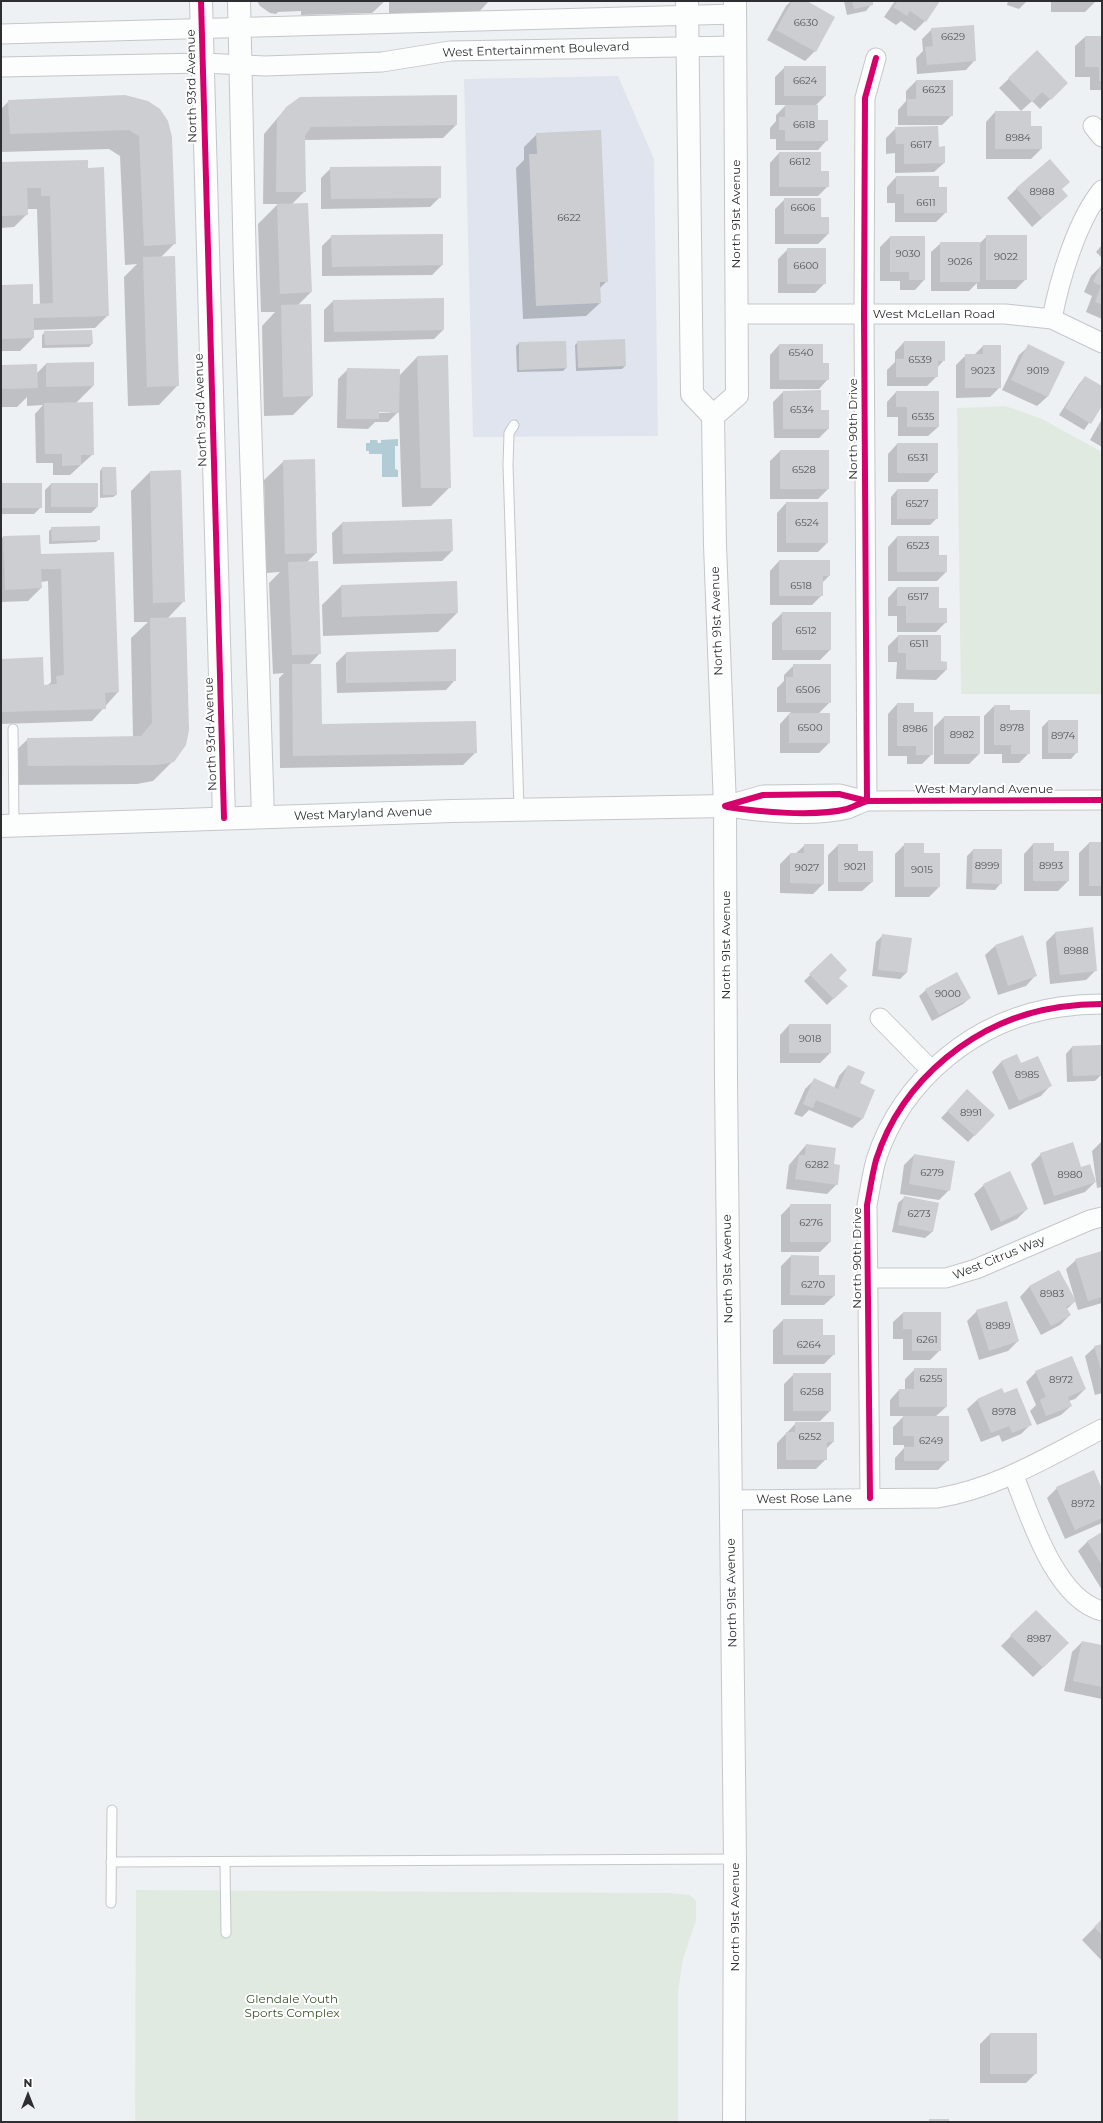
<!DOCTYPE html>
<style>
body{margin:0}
#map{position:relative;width:1103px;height:2123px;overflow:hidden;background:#eef1f4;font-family:Montserrat,sans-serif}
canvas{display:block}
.frame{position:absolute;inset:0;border:2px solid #2c2e31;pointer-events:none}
.north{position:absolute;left:8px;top:2075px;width:40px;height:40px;-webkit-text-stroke:3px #fff;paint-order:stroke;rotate:0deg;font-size:11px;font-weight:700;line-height:16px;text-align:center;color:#2c2e31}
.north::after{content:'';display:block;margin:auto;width:14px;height:18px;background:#2c2e31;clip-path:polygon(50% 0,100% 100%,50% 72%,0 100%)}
</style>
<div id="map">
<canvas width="1103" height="2123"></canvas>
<div class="frame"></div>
<div class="north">N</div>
</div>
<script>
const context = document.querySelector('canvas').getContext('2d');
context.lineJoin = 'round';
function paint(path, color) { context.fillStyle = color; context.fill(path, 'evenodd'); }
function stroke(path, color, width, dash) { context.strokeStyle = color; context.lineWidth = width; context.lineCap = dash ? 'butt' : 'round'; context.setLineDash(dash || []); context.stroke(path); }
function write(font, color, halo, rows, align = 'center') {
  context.font = font + ' Montserrat,sans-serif'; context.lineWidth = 4; context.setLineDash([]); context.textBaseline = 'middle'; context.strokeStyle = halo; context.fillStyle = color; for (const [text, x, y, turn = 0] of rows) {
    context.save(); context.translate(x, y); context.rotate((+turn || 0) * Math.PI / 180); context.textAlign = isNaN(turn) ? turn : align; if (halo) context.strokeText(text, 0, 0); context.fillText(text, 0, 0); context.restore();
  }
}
const built = new Path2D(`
 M618,76l36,83 4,277 -185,1 -9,-358z`);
const green = new Path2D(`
 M1005,406l37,13 60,33v242h-141l-4,-286z
 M136,1890l532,3 22,2 6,6v19l-13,39 -5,32v131h-543z`);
const water = new Path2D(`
 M398,439v7h-3v23l3,1v7h-16v-23h-13v-3h-3v-8h4v-3h7l1,3h3v-3z`);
const shadow = new Path2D(`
 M257,1h128l-13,12 -71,2v-4l-23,1 -2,2 -6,-1 -10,-7z
 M389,1h100l-11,12 -89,3z
 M791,1h14l10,50 -10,10 -38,-21 19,-34z
 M844,1h30l-8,10 -19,4z
 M895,1h44l-14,20 -10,10 -14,-10 -5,4 -12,-8z
 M1008,1h19l-8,8 -12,-4z
 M1051,1h44v1l-10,10h-34z
 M932,29l43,31 -9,10 -49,4 -1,-16 7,-7 -1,-12z
 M1085,37h17v53h-12v-13h-15v-31z
 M1037,52l30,31 -27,26 -8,-8 -11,10 -22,-23z
 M785,67l40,29 -10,10 2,15 10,19 -9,10h-42v-11h-6v-11l6,-7v-6l10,-10h-11v-28z
 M916,81l36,34 -10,10h-44v-15l8,-9v-10z
 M9,101l151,9 15,133 -14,14 17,128 -19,20 -31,1 -4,-129 13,-13 -12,1 -5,-109 -11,-7 -108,3v-43z
 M286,108l170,17 -13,13 -139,2 1,51 -13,13 19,88 -14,14 15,90 -19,19 -29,1 -2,-90 13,-14h-14l-3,-88 20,-20h-15l1,-70z
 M995,112l35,15 11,22 -10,10h-45v-37z
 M896,128l42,20 6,15 -10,9 -39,1v-20l-9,1v-16z
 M537,134l70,147 -8,8 1,14 -14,13 -63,3 -7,-151 8,-8v-13z
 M779,153l41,19 8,14 -10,10h-48v-33z
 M1,163l87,6 20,146 -13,13 -62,2v8l-13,13h-19v-65l31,19h8l-3,-96h-10v5l-13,13 -13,1z
 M331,168l109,29 -10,10 -109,2v-31z
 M896,177l42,11 8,24 -10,10h-41v-19h-8v-16z
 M1017,188l44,1 6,7 -35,31 -25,-29z
 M785,199l43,35 -10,10h-43v-35z
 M332,236l110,29 -10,10 -110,1v-30z
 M987,236l39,43 -10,10h-39v-6l-8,8h-38v-39l10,-9 38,1z
 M890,237l34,43 -9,10h-15v-9h-20v-34z
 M1102,245v13l-6,-6z
 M788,249l37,34 -10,10h-37v-34z
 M1101,266h1v53l-16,-7 6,-16 -8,-4 7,-16z
 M333,301l110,29 -9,9 -110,3v-32z
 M45,332l47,12 -3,3 -47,1v-13z
 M578,342l47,24 -3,3 -46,2 -1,-26z
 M904,342l40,18 -7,8v8l-10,10h-40v-16l8,-8v-10z
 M519,343l47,25 -3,3 -46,1 -1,-26z
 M779,345l43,19 6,15 -9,10h-49v-34z
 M983,346l17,41 -10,10 -34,1v-33l10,-10h8z
 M1029,346l34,17 -16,34 -10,9 -35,-16 17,-35z
 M417,357l33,130 -19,19 -29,1 -3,-96 -11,11h-13l-7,7 -31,-1 1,-49 10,-10 51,7zM374,411h16v2h-16z
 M46,364l47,22 -18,18 18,50 -23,21h-17v-12h-17l-1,-49 8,-9 -16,1v-9l-10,10h-16v-41l35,8z
 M1085,377l17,10v17l-18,26 -25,-15 20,-31z
 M783,392l37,19 8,18 -9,9h-45l-1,-36z
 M896,392l42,35 -10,9h-30v-19h-11v-15z
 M1102,419v28l-12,-7z
 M897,444l40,28 -9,10h-40v-28z
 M780,451h48v38l-10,10h-48v-38z
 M284,461l32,92 -10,10 14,90 -11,12 12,60 155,27 -13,13 -183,3 -1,-90 5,-5 -11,1 -4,-91 11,-11 -14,1 -2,-93z
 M102,468l14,27 -3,2 -13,1v-27z
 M150,472l33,130 -16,17 6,142 -20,20 -16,3 -128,1 -1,-27 20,-19 105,-2 -2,-99 17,-16h-14l-3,-131z
 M1,484l40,23 -7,7h-33z
 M51,484l46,23 -6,6h-46v-23z
 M897,490l40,28 -7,7h-39v-28z
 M786,503l41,40 -9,9h-41v-39z
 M342,523l110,28 -10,10 -109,3 -1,-31z
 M52,528l47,11 -3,3 -47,2v-13z
 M3,537l37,18 73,-2 5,139 -26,29 -91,3v-64l42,26 5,-1 3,-3 -3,-101 -7,1v6l-13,13 -27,1v-63z
 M897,537l41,19 8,16 -9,9h-49v-34z
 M779,561l50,15 -7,7v12l-10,10h-42v-34z
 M341,586l116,27 -19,19 -115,4 -1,-31z
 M897,588l41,21 8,13 -10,10h-39v-16h-9v-18z
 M782,613l48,37 -10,10h-48v-37z
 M898,636l42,26 6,8 -10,10 -40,-1 1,-17h-9v-16z
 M346,653l109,27 -9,10 -109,3 -1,-30z
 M794,665l36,37 -12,12 11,29 -10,10h-39v-29l11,-12h-14v-24l7,-7v-6z
 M897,704l16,9 19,41 -10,10h-15v-8h-19v-42z
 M994,706h15v5l20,42 -10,10h-17v-9h-18v-38z
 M944,717l35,37 -10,10h-35v-37z
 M1048,721l29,31 -6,7h-29v-32z
 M1089,843h13v53h-23v-43z
 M905,844l18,10h16v33l-10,10h-34v-43z
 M1033,844l20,8h15v29l-10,10h-34v-37z
 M805,845h18v39l-10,10 -33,-1v-29l10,-10h5z
 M838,845h19v7l15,30 -10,9h-34v-36z
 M973,850l28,33 -6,7 -29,-1 1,-33z
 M1056,932l40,38 -10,10 -36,4 -4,-42z
 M883,935l23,38 -6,6 -28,-3 4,-34z
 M995,946l40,30 -9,10 -28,9 -13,-40z
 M831,955l7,23 8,8 -19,19 -23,-24z
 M926,990l44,8 -7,6 -31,17 -13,-25z
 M789,1025l41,28 -10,10h-40v-28z
 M1100,1046l1,29 -6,6 -28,1 -1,-28 6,-7z
 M1001,1062l20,3 29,21 -9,10 -32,14 -17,-38z
 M848,1066l11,18 15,6 -12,29 -10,9 -43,-18 -7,7 -8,-3 11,-25 9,-9 20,8 5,-12z
 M961,1097l33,18 -26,27 -27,-24z
 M1102,1141v46l-5,1 -5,-37z
 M806,1145l27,20 4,19 -10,10 -41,-5 3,-24z
 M1041,1154l40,14 14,14 -10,10 -41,13 -13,-41z
 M914,1155l35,35 -10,10 -39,-6 4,-29z
 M984,1185l43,24 -10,10 -26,12 -17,-37z
 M905,1197l33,6 -6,29 -7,6 -33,-6 6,-29z
 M791,1205l39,37 -10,10h-39v-37z
 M1102,1254v49l-24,7 -3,-9 -9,9 4,5 -10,10 -19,10 -21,-38 9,-10 29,-16 17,29 -9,-31 10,-9z
 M791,1256l27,20 16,20 -10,9h-43v-39z
 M977,1311l41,30 -10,10 -29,9 -12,-39z
 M903,1313h37v37l-10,10h-27v-21h-10v-17z
 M783,1320l39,16 12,18 -10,10h-51v-34z
 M1102,1345v48l-7,2 -10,-39 10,-9z
 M915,1369l31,38 -11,10 13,43 -10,10h-43v-12l9,-10v-3h-11v-18l11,-11h-14v-16l9,-10h6v-11z
 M1036,1372l49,17 -10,10 -6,2 2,5 -10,9 -24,10 -7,-14 6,-6 -10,-23z
 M794,1374l36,37 -10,10h-36v-37z
 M1001,1390l30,34 -10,10 -19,8 -3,-7 -18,7 -14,-33 10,-9z
 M796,1423l37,19 -7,7v10l-10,10h-39v-26z
 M1057,1488l45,4v31l-37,16 -18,-41z
 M1102,1533v57l-24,-39 10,-10z
 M1036,1611l32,32 -35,34 -32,-31z
 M1082,1642l20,4v53l-38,-8 8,-39z
 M1102,1920v41l-20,-21z
 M990,2034l46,39 -10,10h-46v-39z`);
const building = new Path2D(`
 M792,1h15l28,16 -19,35 -40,-22z
 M852,1h21v4l-19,4z
 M898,1h42l-14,21 -16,-11 -3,5 -14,-9z
 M1060,1h36v1h-36z
 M974,25l2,36 -49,4 -2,-18 8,-1 -2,-18z
 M1085,36h17v45h-3v-14h-14z
 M1037,50l31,33 -17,17 -9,-8 -10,10 -24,-24z
 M784,66h42v30h-42z
 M916,80h37v36h-46v-17h9z
 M125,95l23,6 12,8 8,12 4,16 4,107 -32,2 -5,-110 -10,-6 -119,4 -2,-34z
 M457,95v30l-146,2 -6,9 1,56h-30l1,-72 9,-13 14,-10z
 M785,105h33v15h10v21h-43v-11h-6v-13h6z
 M995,111h36v15h11v23h-47z
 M938,126l1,21 6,-1v17l-41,1v-20h-8l-1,-17z
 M601,130l7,152h-8l1,21 -65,3 -7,-152h8l-1,-21z
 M779,152h42v19h8v16h-50z
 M1050,159l20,23 -8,7 6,7 -26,22 -26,-30z
 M88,160v8l16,-1 5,149 -75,2v20l-33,1v-54l32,-1v20l20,-1 -3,-107h-9v-8h-14l1,27 -27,1v-54z
 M441,166v32l-110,1 -1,-32z
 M896,176h43v11h8v26h-43v-19h-8z
 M784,198h37v19h8v17h-45z
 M308,203l4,89 -32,2 -3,-90z
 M443,234v31l-111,2 -1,-32z
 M986,235h41v45h-41z
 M890,236h35v44h-16v-8h-19z
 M940,242h40v40h-40z
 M787,248h39v36h-39z
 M175,256l4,130 -32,1 -4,-130z
 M1101,265h1v40l-7,-3 6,-16 -8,-4z
 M444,298v32l-110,2 -1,-32z
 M311,304l2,92 -30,1 -2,-92z
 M92,330l1,14 -48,1 -1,-14z
 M625,339l1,27 -48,2 -1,-27z
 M566,341l1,27 -48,2v-28z
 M904,341h41v20h-7v16h-42v-18h8z
 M779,344h44v19h6v17h-50z
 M1028,344l37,18 -17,35 -37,-17z
 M983,345h18v43h-36v-34h18z
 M448,355l3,133h-30l-4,-132z
 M94,362v24l-48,1v-24z
 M37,364l1,24 -37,1v-24z
 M347,368l53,1 -1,44 -20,-1v7h-33z
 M1085,376l17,10v20l-11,18 -26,-16z
 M821,390v20h8v19h-46v-38z
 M896,391h43v36h-32v-20h-11z
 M93,402l1,53h-13v10l-19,1v-12h-17l-1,-51z
 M897,443h41v30h-41z
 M780,450h49v39h-49z
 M315,459l2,94 -32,1 -2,-94z
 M102,467h14l1,28h-14z
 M181,470l4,132 -32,1 -3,-132z
 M1,483h41v25h-41z
 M51,483h47v24h-47z
 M897,489h41v30h-41z
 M786,502h42v41h-42z
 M452,519l1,32 -110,3 -1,-32z
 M100,526v14l-48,1 -1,-14z
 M40,535l1,19 73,-2 5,140 -14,1 1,16 -105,3v-53l42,-2 1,28 13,-1 -1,-8 8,-1 -3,-106h-20l1,19 -37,2 -2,-54z
 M897,536h42v19h8v17h-50z
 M779,560h51v16h-7v20h-44z
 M318,561l3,93 -29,1 -4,-93z
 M457,581l1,32 -116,4 -1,-32z
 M897,587h42v21h8v15h-41v-17h-9z
 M782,612h49v38h-49z
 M186,617l3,113 -3,15 -12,17 -17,3 -129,1 -1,-28 114,-2 11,-13 -2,-105z
 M898,635h43v26l6,1v8h-41v-17h-8z
 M456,649v32l-110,2v-31z
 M292,664h29l1,60 154,-3 1,32 -184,3z
 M793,664h38v39h-45v-26h7z
 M897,703h17v9h19v43h-17v-9h-19z
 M994,705h16v5h20v44h-19v-9h-17z
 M789,713h41v30h-41z
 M944,716h36v38h-36z
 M1048,720h30v33h-30z
 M1089,842h13v44h-13z
 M904,843h20v10h16v34h-36z
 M1033,843h21v8h15v30h-36z
 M804,844h20v40l-34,-1v-30h14z
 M838,844h20v7h15v31h-35z
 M973,849h29v35l-30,-1z
 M1093,927l4,44 -37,4 -5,-43z
 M882,934l30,4 -5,35 -29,-3z
 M1023,935l14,41 -29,10 -13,-41z
 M831,953l16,17 -8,8 9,8 -14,13 -25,-25z
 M957,972l14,26 -32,17 -14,-26z
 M789,1024h42v29h-42z
 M1101,1045l1,30 -29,1 -1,-30z
 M1017,1054l4,9 17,-7 14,30 -33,15 -18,-40z
 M848,1065l17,7 -5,11 15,7 -12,29 -47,-19 -3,8 -10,-4 11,-26 24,11z
 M967,1089l28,26 -20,21 -28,-25z
 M1073,1142l8,25 9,-3 6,18 -42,14 -14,-43z
 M806,1144l30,4 -2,16 6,1 -2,20 -43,-6 4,-24h6z
 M914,1154l41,7 -5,30 -41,-7z
 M1010,1171l18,38 -27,13 -18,-38z
 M904,1196l35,7 -6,29 -35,-7z
 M790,1204h41v38h-41z
 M1102,1251v46l-14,4 -13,-42z
 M791,1255l28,1v19h16v21l-45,-1z
 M1059,1270l17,31 -10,6 5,8 -20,11 -22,-40z
 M1007,1301l12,40 -30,10 -13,-41z
 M903,1312h38v39h-29v-22h-9z
 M783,1319h40v16h12v20h-52z
 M1102,1344v29l-8,-27z
 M1072,1356l14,33 -18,8 4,9 -26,10 -6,-16 6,-3 -11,-26z
 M914,1368h33v39h-48v-18h15z
 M793,1373h38v38h-38z
 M1002,1388l2,5 13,-5 15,37 -20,8 -3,-7 -18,7 -14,-34z
 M903,1416h46v45h-45v-14h10v-11h-11z
 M795,1422h39v20h-7v18h-41v-28h9z
 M1094,1470l8,19v29l-27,12 -19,-43z
 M1102,1532v33l-15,-24z
 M1036,1610l33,33 -26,25 -33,-33z
 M1082,1641l20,4v42l-29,-6z
 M1102,1919v16l-8,-8z
 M990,2033h47v41h-47z
 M929,2119h20v3h-20z`);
const service = new Path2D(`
 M514,425l-5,8 -1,32 11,344
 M13,729l1,96
 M111,1862l624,-3
 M225,1862l1,71
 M111,1903l1,-93`);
const minor = new Path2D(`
 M1,34l734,-20
 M1,67l202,-4 62,3 117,-4 68,-11 285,-5
 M1093,126l9,11
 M736,314h269l47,5 50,24
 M1052,319c7,-38 25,-99 50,-129
 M867,801l-3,-487 1,-216 11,-40
 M725,806l38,-11 76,-1 28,7 235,-1
 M730,807c31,6 86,10 117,2 6,-2 13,-6 20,-8
 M880,1018l51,52
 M868,1278h78l30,-9 114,-49 12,-3
 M1014,1476c16,40 41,123 88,135
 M870,1498l-3,-293c3,-15 5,-30 9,-45 26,-81 100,-141 184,-153 14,-2 28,-3 42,-3
 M731,1500l207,-2c60,-10 111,-42 164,-69`);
const tertiary = new Path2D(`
 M201,1l23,817
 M239,1l6,268 18,548`);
const secondary = new Path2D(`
 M687,1l5,393 21,22 2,129 10,261 1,276 9,777 -1,263
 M713,416l24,-21 -2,-394
 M1,826l451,-15 273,-5`);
const cycleway = new Path2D(`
 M201,1l23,817
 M867,801l-3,-487 1,-216 11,-40
 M725,806l38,-11 76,-1 28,7 235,-1
 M727,807c33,5 88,10 120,2 6,-2 13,-6 20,-8
 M870,1498l-3,-293c3,-15 5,-30 9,-45 26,-81 100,-141 184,-153 14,-2 28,-3 42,-3`);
const numberNames = [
 ["6630",806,23],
 ["6629",953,37],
 ["6624",805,81],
 ["6623",934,90],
 ["6618",804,125],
 ["8984",1018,138],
 ["6617",921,145],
 ["6612",800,162],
 ["8988",1042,192],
 ["6611",926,203],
 ["6606",803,208],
 ["6622",569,218],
 ["9030",908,254],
 ["9022",1006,257],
 ["9026",960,262],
 ["6600",806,266],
 ["6540",801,353],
 ["6539",920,360],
 ["9023",983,371],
 ["9019",1038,371],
 ["6534",802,410],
 ["6535",923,417],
 ["6531",918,458],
 ["6528",804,470],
 ["6527",917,504],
 ["6524",807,523],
 ["6523",918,546],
 ["6518",801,586],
 ["6517",918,597],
 ["6512",806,631],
 ["6511",919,644],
 ["6506",808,690],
 ["6500",810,728],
 ["8978",1012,728],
 ["8986",915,729],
 ["8982",962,735],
 ["8974",1063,736],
 ["8999",987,866],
 ["8993",1051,866],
 ["9021",855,867],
 ["9027",807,868],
 ["9015",922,870],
 ["8988",1076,951],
 ["9000",948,994],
 ["9018",810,1039],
 ["8985",1027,1075],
 ["8991",971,1113],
 ["6282",817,1165],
 ["6279",932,1173],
 ["8980",1070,1175],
 ["6273",919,1214],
 ["6276",811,1223],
 ["6270",813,1285],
 ["8983",1052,1294],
 ["8989",998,1326],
 ["6261",927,1340],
 ["6264",809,1345],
 ["6255",931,1379],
 ["8972",1061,1380],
 ["6258",812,1392],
 ["8978",1004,1412],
 ["6252",810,1437],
 ["6249",931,1441],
 ["8972",1083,1504],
 ["8987",1039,1639]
];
const streetNames = [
 ["West Entertainment Boulevard",536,50,-2],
 ["North 93rd Avenue",192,86,-91],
 ["North 91st Avenue",736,214,-90],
 ["West McLellan Road",934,314],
 ["North 93rd Avenue",201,410,-92],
 ["North 90th Drive",853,429,-90],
 ["North 91st Avenue",717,621,-92],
 ["North 93rd Avenue",211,734,-92],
 ["West Maryland Avenue",984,789],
 ["West Maryland Avenue",363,814,-2],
 ["North 91st Avenue",726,945,-90],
 ["North 90th Drive",857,1258,-90],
 ["West Citrus Way",999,1258,-22],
 ["North 91st Avenue",728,1269,-91],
 ["West Rose Lane",804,1499,-1],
 ["North 91st Avenue",732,1593,-91],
 ["North 91st Avenue",735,1917,-90]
];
const parkNames = [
 ["Glendale Youth",292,1999],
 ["Sports Complex",292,2013]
];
paint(built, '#dfe4ee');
paint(green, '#e1eae0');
paint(water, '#b1ccd4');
paint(shadow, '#0003');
paint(building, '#ccced1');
stroke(service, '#c4c7ca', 11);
stroke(minor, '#c4c7ca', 21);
stroke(tertiary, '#c4c7ca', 24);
stroke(secondary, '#c4c7ca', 24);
stroke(service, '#fcfdfd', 9);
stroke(minor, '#fcfdfd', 19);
stroke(tertiary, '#fcfdfd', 22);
stroke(secondary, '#fcfdfd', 22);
stroke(cycleway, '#d6006c', 6);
write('10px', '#545659', null, numberNames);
write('12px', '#2c2e31', '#fff', streetNames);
write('12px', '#3a542b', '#fff', parkNames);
</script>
